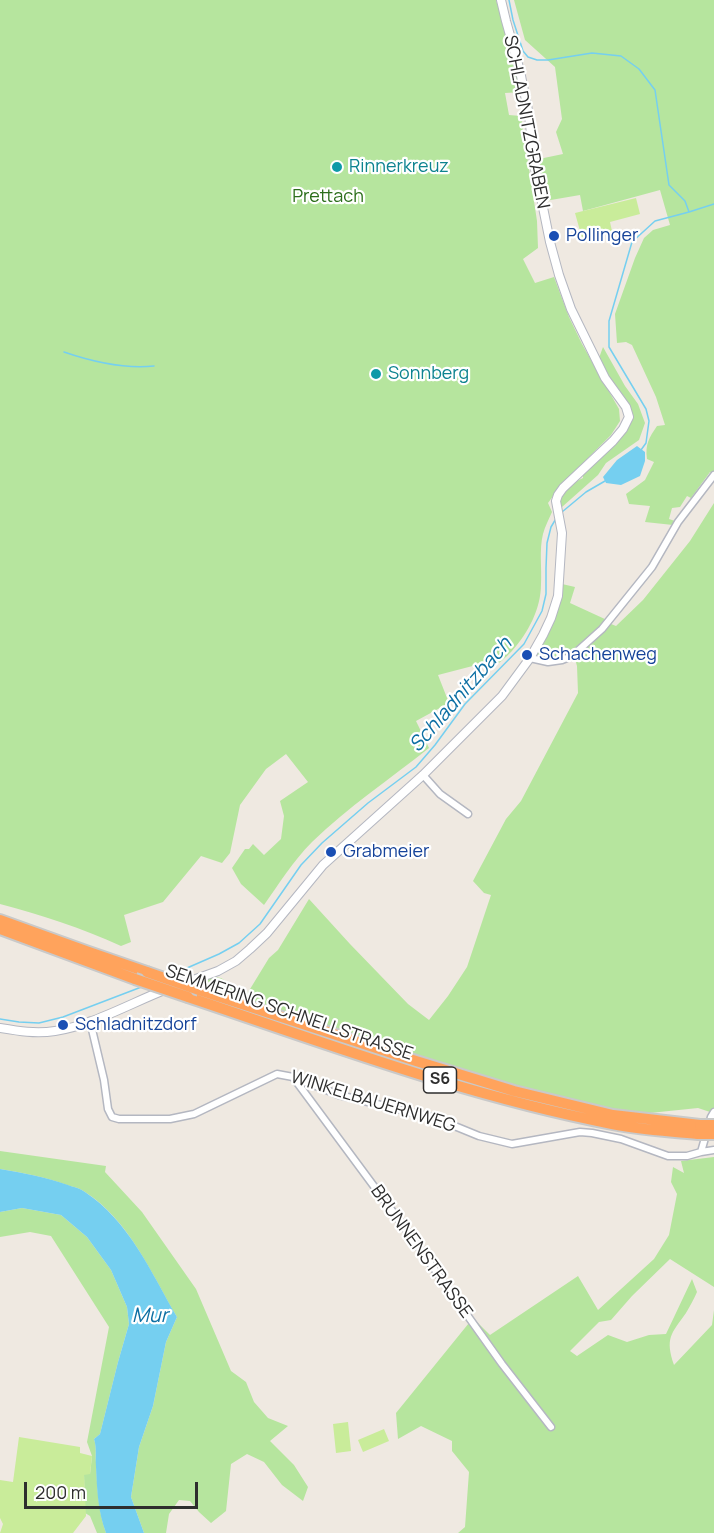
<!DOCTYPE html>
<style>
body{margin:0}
#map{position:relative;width:714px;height:1533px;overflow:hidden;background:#efe9e1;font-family:Manrope,sans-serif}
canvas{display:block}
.scale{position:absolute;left:24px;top:1482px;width:174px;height:27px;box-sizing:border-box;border:3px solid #2e2e2e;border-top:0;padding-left:8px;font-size:18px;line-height:21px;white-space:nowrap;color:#2e2e2e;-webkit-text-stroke:4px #fff;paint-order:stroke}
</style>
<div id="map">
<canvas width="714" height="1533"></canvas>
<div class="scale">200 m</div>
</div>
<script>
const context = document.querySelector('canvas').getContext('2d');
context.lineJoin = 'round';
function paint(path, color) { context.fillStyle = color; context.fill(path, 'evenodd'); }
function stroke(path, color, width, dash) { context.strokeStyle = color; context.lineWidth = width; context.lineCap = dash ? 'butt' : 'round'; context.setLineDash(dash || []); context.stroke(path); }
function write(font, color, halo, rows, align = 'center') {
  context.font = font + ' Manrope,sans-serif'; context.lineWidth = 4.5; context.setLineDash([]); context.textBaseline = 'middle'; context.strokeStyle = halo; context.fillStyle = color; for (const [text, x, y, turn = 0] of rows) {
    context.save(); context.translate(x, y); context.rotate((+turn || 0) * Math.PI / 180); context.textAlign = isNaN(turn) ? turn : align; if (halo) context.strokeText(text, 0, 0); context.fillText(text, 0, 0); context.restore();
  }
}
const green = new Path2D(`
 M0,0h496l20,64 6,28 -17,1 4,22 12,1 16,105 1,27 -15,11 12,24 19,-6 15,40 13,27 37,65 1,12 -9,14 -50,50 -13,18 4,9c-3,7 -7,14 -9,22 -4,16 -1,34 -2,50 0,25 -13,49 -29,67 -7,7 -12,13 -22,16l-2,-5 -50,13 11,28 -33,18 13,27c-39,31 -81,59 -117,94 -19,19 -33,42 -48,63l-23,-21 -9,-16 13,-19h4l4,-5 11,11 17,-16 3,-23 -4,-15 28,-19 -22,-28 -20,15 -26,36 -10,48 -8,10 -21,-7 -38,46 -39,13 7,27 -10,4c-39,-18 -79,-31 -121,-42z
 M514,0h200v475l-4,-3 -19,26 -4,-2 -7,11 -8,1 -3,11 6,2 -2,4 -28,-3 5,-16 -21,-2 -3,-10 19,-14 9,-18 -7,-3c-2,-15 2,-21 10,-33l8,-1 -9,-28 -24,-52 -6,-3 -9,1 -2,-29 20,-56 9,-20 9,-8 17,-5 -10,-35 -77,21 -3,-16 -35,6 -6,-42 24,-5 -7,-22 6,-13 -7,-52 -30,-27z
 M603,347l22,39 13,18 7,19 -6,17 -33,23 -8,12 -36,32 -3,-3c2,-12 13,-21 24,-26v-5c18,-16 43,-34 50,-57l-5,-11 -18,-26 -11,-21z
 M714,503v614l-1,-4 -15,-5 -58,6 -71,-13 -100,-27 -272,-91 17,-6 7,1 26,16 22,-36 9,-8 31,-51 41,45 58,60 21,16 19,-24 19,-29 24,-72 -7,-2 -11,-12 33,-62 15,-18 57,-108 -1,-27 -2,-7 36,-35 5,2 27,-26 47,-59z
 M562,584l13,3 -5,16 37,17 -36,35 -24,5 -7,-1 -6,-3z
 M0,1151l106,15 -1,6 37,40 54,77 35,82 15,11 8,20 14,16 20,8 -18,15 24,24 14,22 -5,14 -21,-16 -18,-23 -17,-8 -16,10 -5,47 -15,12 -12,-11 -9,-11 -11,-1 -10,14 -3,19h-22l-13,-36 8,-50 14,-41 13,-64 11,-25c-26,-44 -48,-97 -92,-125 -5,-4 -12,-5 -18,-7 -21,-8 -44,-12 -67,-16z
 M714,1157v130l-44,-28 -38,37 -21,24 -12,2 -29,29 7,5 31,-21 19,7 22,-7 17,-1 26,-55 5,13c-3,7 -7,14 -11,21 -15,21 -21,25 -12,52l38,-40 2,-15v223h-256l7,-6 4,-55 -17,-21v-10l-31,-15 -23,13 -2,-26 77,-95 17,17 88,-59 20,34 56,-51 15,-24 8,-41 -6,-12 2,-15 11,6 -3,-12z
 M22,1208l39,7 26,22 24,33 16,37 2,17 -11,38 -18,72 -6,5c3,9 1,14 2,23 1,24 2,49 10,71h-9l-7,-17 -5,-3 -1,-39h6l2,-18 -5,-14 22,-115 -58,-91 -21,-4 -30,5v-25z`);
const pitch = new Path2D(`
 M636,198l4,16 -30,8 2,9 -30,7 -7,-25z
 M348,1422l3,29 -15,2 -3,-29z
 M384,1429l5,12 -26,11 -5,-12z
 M19,1437l61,10v6l12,3 -2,18 -6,1 2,41 -13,17h-73l3,-9 -3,-6v-38l13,2z`);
const water = new Path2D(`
 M637,446l8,6v9l-5,15 -19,9 -15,-2 -3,-6 14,-17z
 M0,1169c23,4 46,8 68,16 5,2 12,3 17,7 44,29 66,80 92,125l-11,25 -13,64 -14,41 -8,50 13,36h-38c-8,-21 -9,-43 -10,-66 -1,-11 1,-18 -2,-28l6,-5 18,-72 11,-38 -2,-17 -16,-37 -24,-33 -26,-22 -39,-7 -22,4z`);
const stream = new Path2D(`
 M509,0l4,20 10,31 5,6 9,3h11l44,-7 29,3 18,13 16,21 14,95 16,16 4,11 -34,9 -23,21 -23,79v26l37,62 3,12 -3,22 -5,7
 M689,212l25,-8
 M64,352c29,10 59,17 90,14
 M562,512l24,-20 19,-11
 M171,975l48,-21 20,-11 21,-19 41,-59 21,-22 46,-40 48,-36 19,-22 30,-41 59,-60 18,-33 4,-17v-26l1,-25 4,-16 6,-10
 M0,1019l19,3 20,1 24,-6 81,-31`);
const minor = new Path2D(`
 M530,658l18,4 14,-2 10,-4 30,-27 50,-62 26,-45 36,-47
 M423,775l17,19 28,20
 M90,1021l14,59 4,29 4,8 7,2h51l24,-5 83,-40 16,3 46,18 96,23 44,18 33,8 68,-12 12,1 29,6 47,17h19l14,-4 13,-2
 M293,1077l120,162 89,125 49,63
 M701,1152l10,-35 3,-5`);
const tertiary = new Path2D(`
 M182,984l36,-13 18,-10 14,-12 17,-16 56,-68 100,-90 79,-79 28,-38 13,-23 8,-17 7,-22 4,-63 -6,-32 2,-6 5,-7 50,-47 10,-12 6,-12 -3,-10 -21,-29 -34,-69 -12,-34 -9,-33 -16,-79 -5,-48 -9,-44 -14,-50 -5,-21
 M0,1028c18,3 36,6 55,3 36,-5 78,-29 112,-42`);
const motorway = new Path2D(`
 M0,920l86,31 61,21
 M0,929l135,50
 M199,990l217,71 98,30 99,24 87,10
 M188,997c140,47 279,99 424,127 28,6 58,7 86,10`);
const motorwayBridge = new Path2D(`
 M147,972l52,18
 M135,979l53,18
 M700,1125h14
 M698,1134h16`);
const markers = [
 [337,167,6,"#0f9aa8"],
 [554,236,6,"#1a4fb4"],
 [376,374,6,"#0f9aa8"],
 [527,655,6,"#1a4fb4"],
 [331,852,6,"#1a4fb4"],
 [63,1025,6,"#1a4fb4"]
];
const shields = [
 [440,1080,33]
];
const shieldNames = [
 ["S6",440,1080]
];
const streetNames = [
 ["SCHLADNITZGRABEN",526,122,79],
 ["SEMMERING SCHNELLSTRASSE",289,1013,19],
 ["WINKELBAUERNWEG",373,1102,17],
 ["BRUNNENSTRASSE",421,1252,54]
];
const cultureNames = [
 ["Rinnerkreuz",349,167],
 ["Sonnberg",388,374]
];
const parkNames = [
 ["Prettach",328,197]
];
const transitNames = [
 ["Pollinger",566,236],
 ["Schachenweg",539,655],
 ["Grabmeier",343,852],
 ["Schladnitzdorf",75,1025]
];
const waterNames = [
 ["Schladnitzbach",461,695,-49],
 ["Mur",150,1316]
];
paint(green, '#b6e59e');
paint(pitch, '#c9ec9a');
paint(water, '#75cff0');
stroke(stream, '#75cff0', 1.5);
stroke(minor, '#b4b7c1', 9);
stroke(tertiary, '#b4b7c1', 10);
stroke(motorway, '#c9c9c9', 14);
stroke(minor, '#fff', 6);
stroke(tertiary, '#fff', 8);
stroke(motorway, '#ffa35c', 10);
stroke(motorwayBridge, '#c9c9c9', 14, []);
stroke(motorwayBridge, '#ffa35c', 10);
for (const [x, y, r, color] of markers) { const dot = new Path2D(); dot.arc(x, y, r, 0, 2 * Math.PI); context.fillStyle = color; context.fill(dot); stroke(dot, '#fff', 2); }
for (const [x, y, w] of shields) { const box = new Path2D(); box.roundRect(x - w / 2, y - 13, w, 26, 4.5); context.fillStyle = '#fff'; context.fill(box); stroke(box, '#2e2e2e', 1.5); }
write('bold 16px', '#2e2e2e', null, shieldNames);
write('18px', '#2e2e2e', '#fff', streetNames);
write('18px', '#0d838f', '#fff', cultureNames, 'left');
write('18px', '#2c6e1b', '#fff', parkNames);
write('18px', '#164399', '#fff', transitNames, 'left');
write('italic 20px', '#0d6fa3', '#fff', waterNames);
</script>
